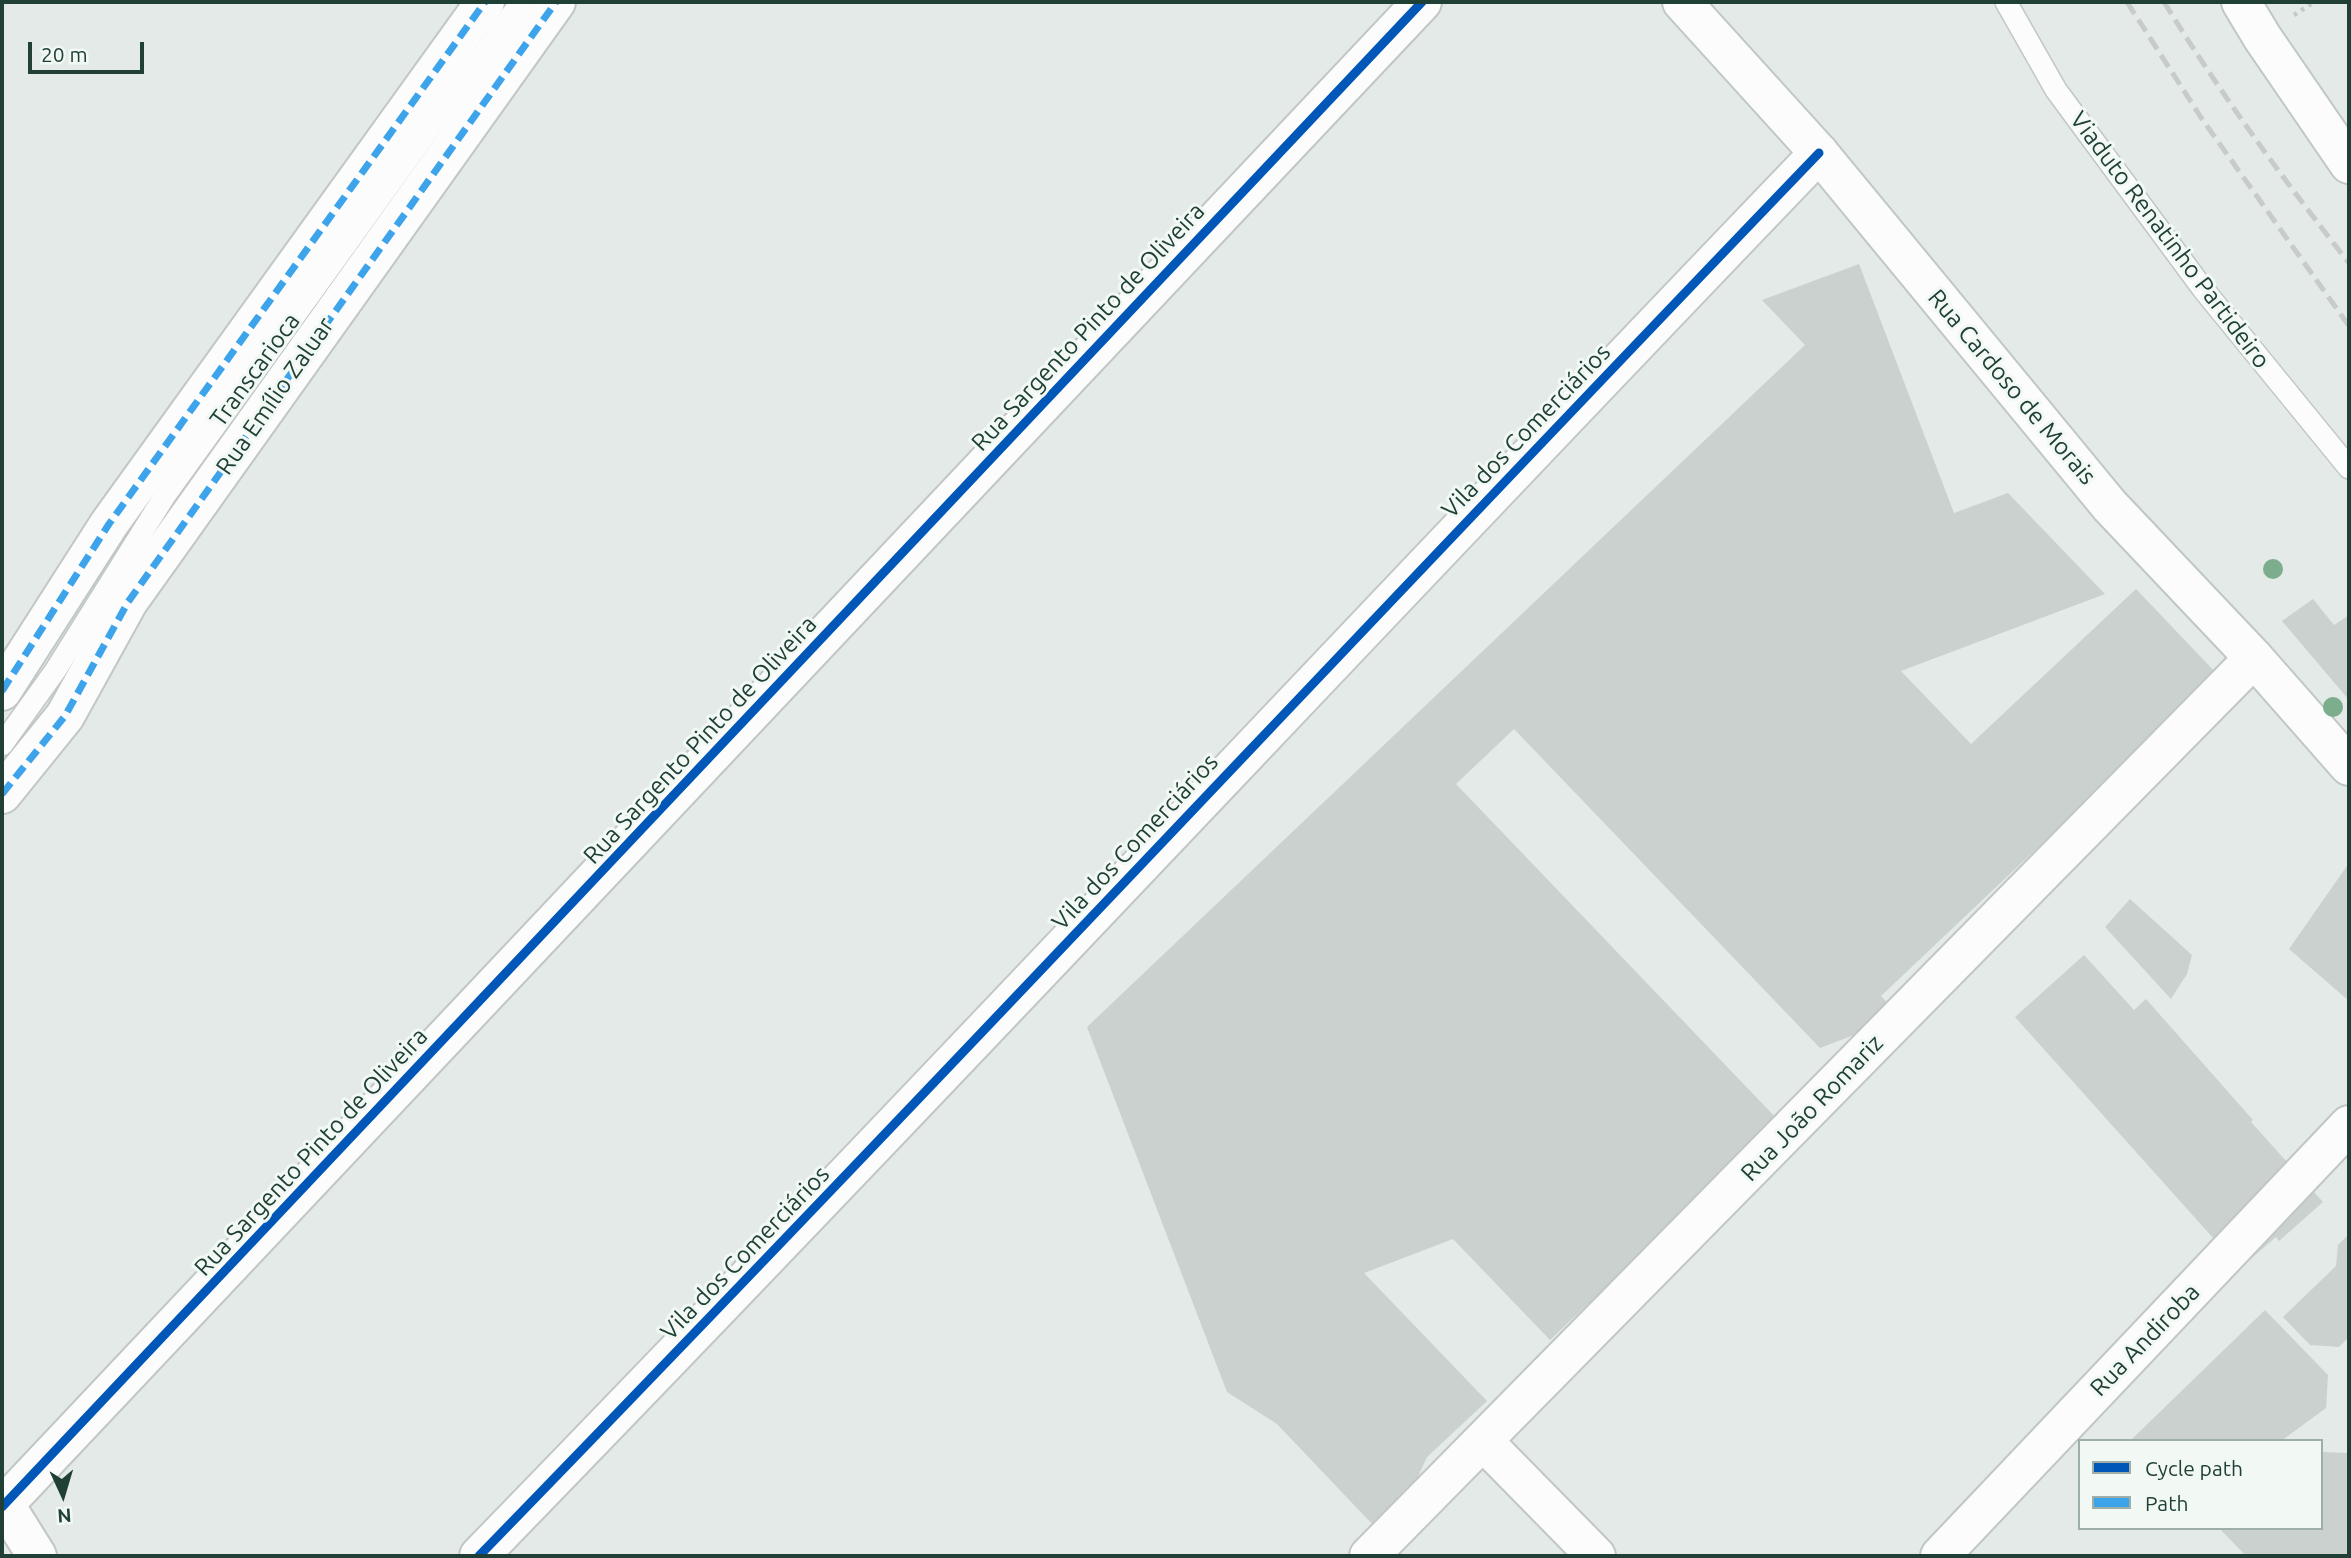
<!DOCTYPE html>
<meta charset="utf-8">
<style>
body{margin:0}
#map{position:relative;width:2351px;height:1558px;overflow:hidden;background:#e4eae7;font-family:Ubuntu,sans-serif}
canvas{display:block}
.frame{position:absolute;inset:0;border:4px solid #204036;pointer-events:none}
.legend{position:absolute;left:2078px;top:1439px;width:245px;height:91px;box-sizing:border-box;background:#f2f9f5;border:2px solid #9eafa9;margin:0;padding:9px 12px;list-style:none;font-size:21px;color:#204036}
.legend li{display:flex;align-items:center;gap:14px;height:35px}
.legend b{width:35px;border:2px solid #9eafa9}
.north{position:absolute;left:28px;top:1460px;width:70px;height:70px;-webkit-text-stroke:5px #f2f9f5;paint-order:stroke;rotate:176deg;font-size:19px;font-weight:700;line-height:28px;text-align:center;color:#204036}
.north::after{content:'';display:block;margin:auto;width:24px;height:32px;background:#204036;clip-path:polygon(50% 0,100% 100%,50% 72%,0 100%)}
.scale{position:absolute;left:28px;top:42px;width:116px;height:32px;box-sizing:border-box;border:4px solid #204036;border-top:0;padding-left:9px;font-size:21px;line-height:24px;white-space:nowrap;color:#204036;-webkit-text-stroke:5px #f2f9f5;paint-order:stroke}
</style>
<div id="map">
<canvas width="2351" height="1558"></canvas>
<div class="frame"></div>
<ul class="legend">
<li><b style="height:9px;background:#0057b8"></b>Cycle path</li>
<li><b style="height:9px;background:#3da4eb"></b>Path</li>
</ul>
<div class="north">N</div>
<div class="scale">20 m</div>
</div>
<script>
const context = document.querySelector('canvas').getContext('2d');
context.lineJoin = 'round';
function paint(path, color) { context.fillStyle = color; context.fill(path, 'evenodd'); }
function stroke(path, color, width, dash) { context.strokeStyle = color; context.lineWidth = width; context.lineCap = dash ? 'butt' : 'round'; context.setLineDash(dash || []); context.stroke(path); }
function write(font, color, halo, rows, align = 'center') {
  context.font = font + ' Ubuntu,sans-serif'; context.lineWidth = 6; context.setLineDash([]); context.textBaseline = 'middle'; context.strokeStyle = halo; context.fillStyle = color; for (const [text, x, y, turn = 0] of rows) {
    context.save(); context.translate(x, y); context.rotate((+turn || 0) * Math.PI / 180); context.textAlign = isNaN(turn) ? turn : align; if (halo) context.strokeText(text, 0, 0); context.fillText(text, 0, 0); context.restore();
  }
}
const building = new Path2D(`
 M1859,264l95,249 54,-20 97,101 -204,77 70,73 165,-155 83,87 -338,320 20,21 -81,31 -306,-319 -58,55 324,338 -230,218 -97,-101 -89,34 123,128 -60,56 -16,35 -37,34 -97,-102 -50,-32 -140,-365 718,-682 -43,-45z
 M2313,599l21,26 15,-10v85l-67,-79z
 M2349,863v138l-60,-52z
 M2130,899l62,56 -5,19 -16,25 -66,-72z
 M2084,955l50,55 12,-11 107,121 -2,2 72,80 -44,39 -3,-4 -36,31 -225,-251z
 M2349,1234v103l-10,10 -29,-2 -27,-28 53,-51 2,-21z
 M2265,1310l63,65 -2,33 -45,33h-147l-2,-2z
 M2321,1452l28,1v103h-103l-27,-28h102z`);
const path = new Path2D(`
 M2294,15l20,-13`);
const service = new Path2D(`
 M2006,2l50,88 147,199 146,179
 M2,745l53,-74 111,-177 355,-492`);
const minor = new Path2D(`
 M2,691l107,-167 376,-522
 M2,794l63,-78 63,-114 428,-600
 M1484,1442l112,114
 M2,1500l35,56
 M2,1507l1420,-1505
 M479,1556c451,-464 892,-937 1340,-1403
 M1369,1556l885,-898
 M1940,1556l409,-431`);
const secondary = new Path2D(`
 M1682,2l137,151 291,353 144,152 95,108
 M2241,2l21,35 87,127`);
const rail = new Path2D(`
 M2127,2l75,117 147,207
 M2164,2c56,91 119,177 185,261`);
const quiet = new Path2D(`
 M2,691l107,-167 376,-522
 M2,794l63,-78 63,-114 428,-600`);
const cycleway = new Path2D(`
 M2,1507l1420,-1505
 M479,1556c451,-464 892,-937 1340,-1403`);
const trees = [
 [2273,569],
 [2333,707]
];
const streetNames = [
 ["Viaduto Renatinho Partideiro",2170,240,53],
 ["Rua Sargento Pinto de Oliveira",1088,327,-47],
 ["Transcarioca",255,370,-54],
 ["Rua Cardoso de Morais",2012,387,50],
 ["Rua Emílio Zaluar",275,396,-55],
 ["Vila dos Comerciários",1526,431,-46],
 ["Rua Sargento Pinto de Oliveira",700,740,-47],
 ["Vila dos Comerciários",1135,842,-47],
 ["Rua João Romariz",1812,1108,-46],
 ["Rua Sargento Pinto de Oliveira",311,1152,-47],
 ["Vila dos Comerciários",745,1253,-46],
 ["Rua Andiroba",2145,1340,-46]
];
paint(building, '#cbd1ce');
stroke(service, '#c1c7c4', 24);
stroke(minor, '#c1c7c4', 42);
stroke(secondary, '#bfc8c4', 42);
stroke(path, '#c0cac6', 4.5, [3.5, 5]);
stroke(service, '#fbfcfb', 21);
stroke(minor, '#fbfcfb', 38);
stroke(secondary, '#fbfcfb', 38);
stroke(rail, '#c7cbca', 5, [14, 7]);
stroke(quiet, '#3da4eb', 7, [14, 7]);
stroke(cycleway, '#0057b8', 9);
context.fillStyle = '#7cad8c';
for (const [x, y] of trees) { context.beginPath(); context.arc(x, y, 10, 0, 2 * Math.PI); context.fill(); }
write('24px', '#204036', '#f2f9f5', streetNames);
</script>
